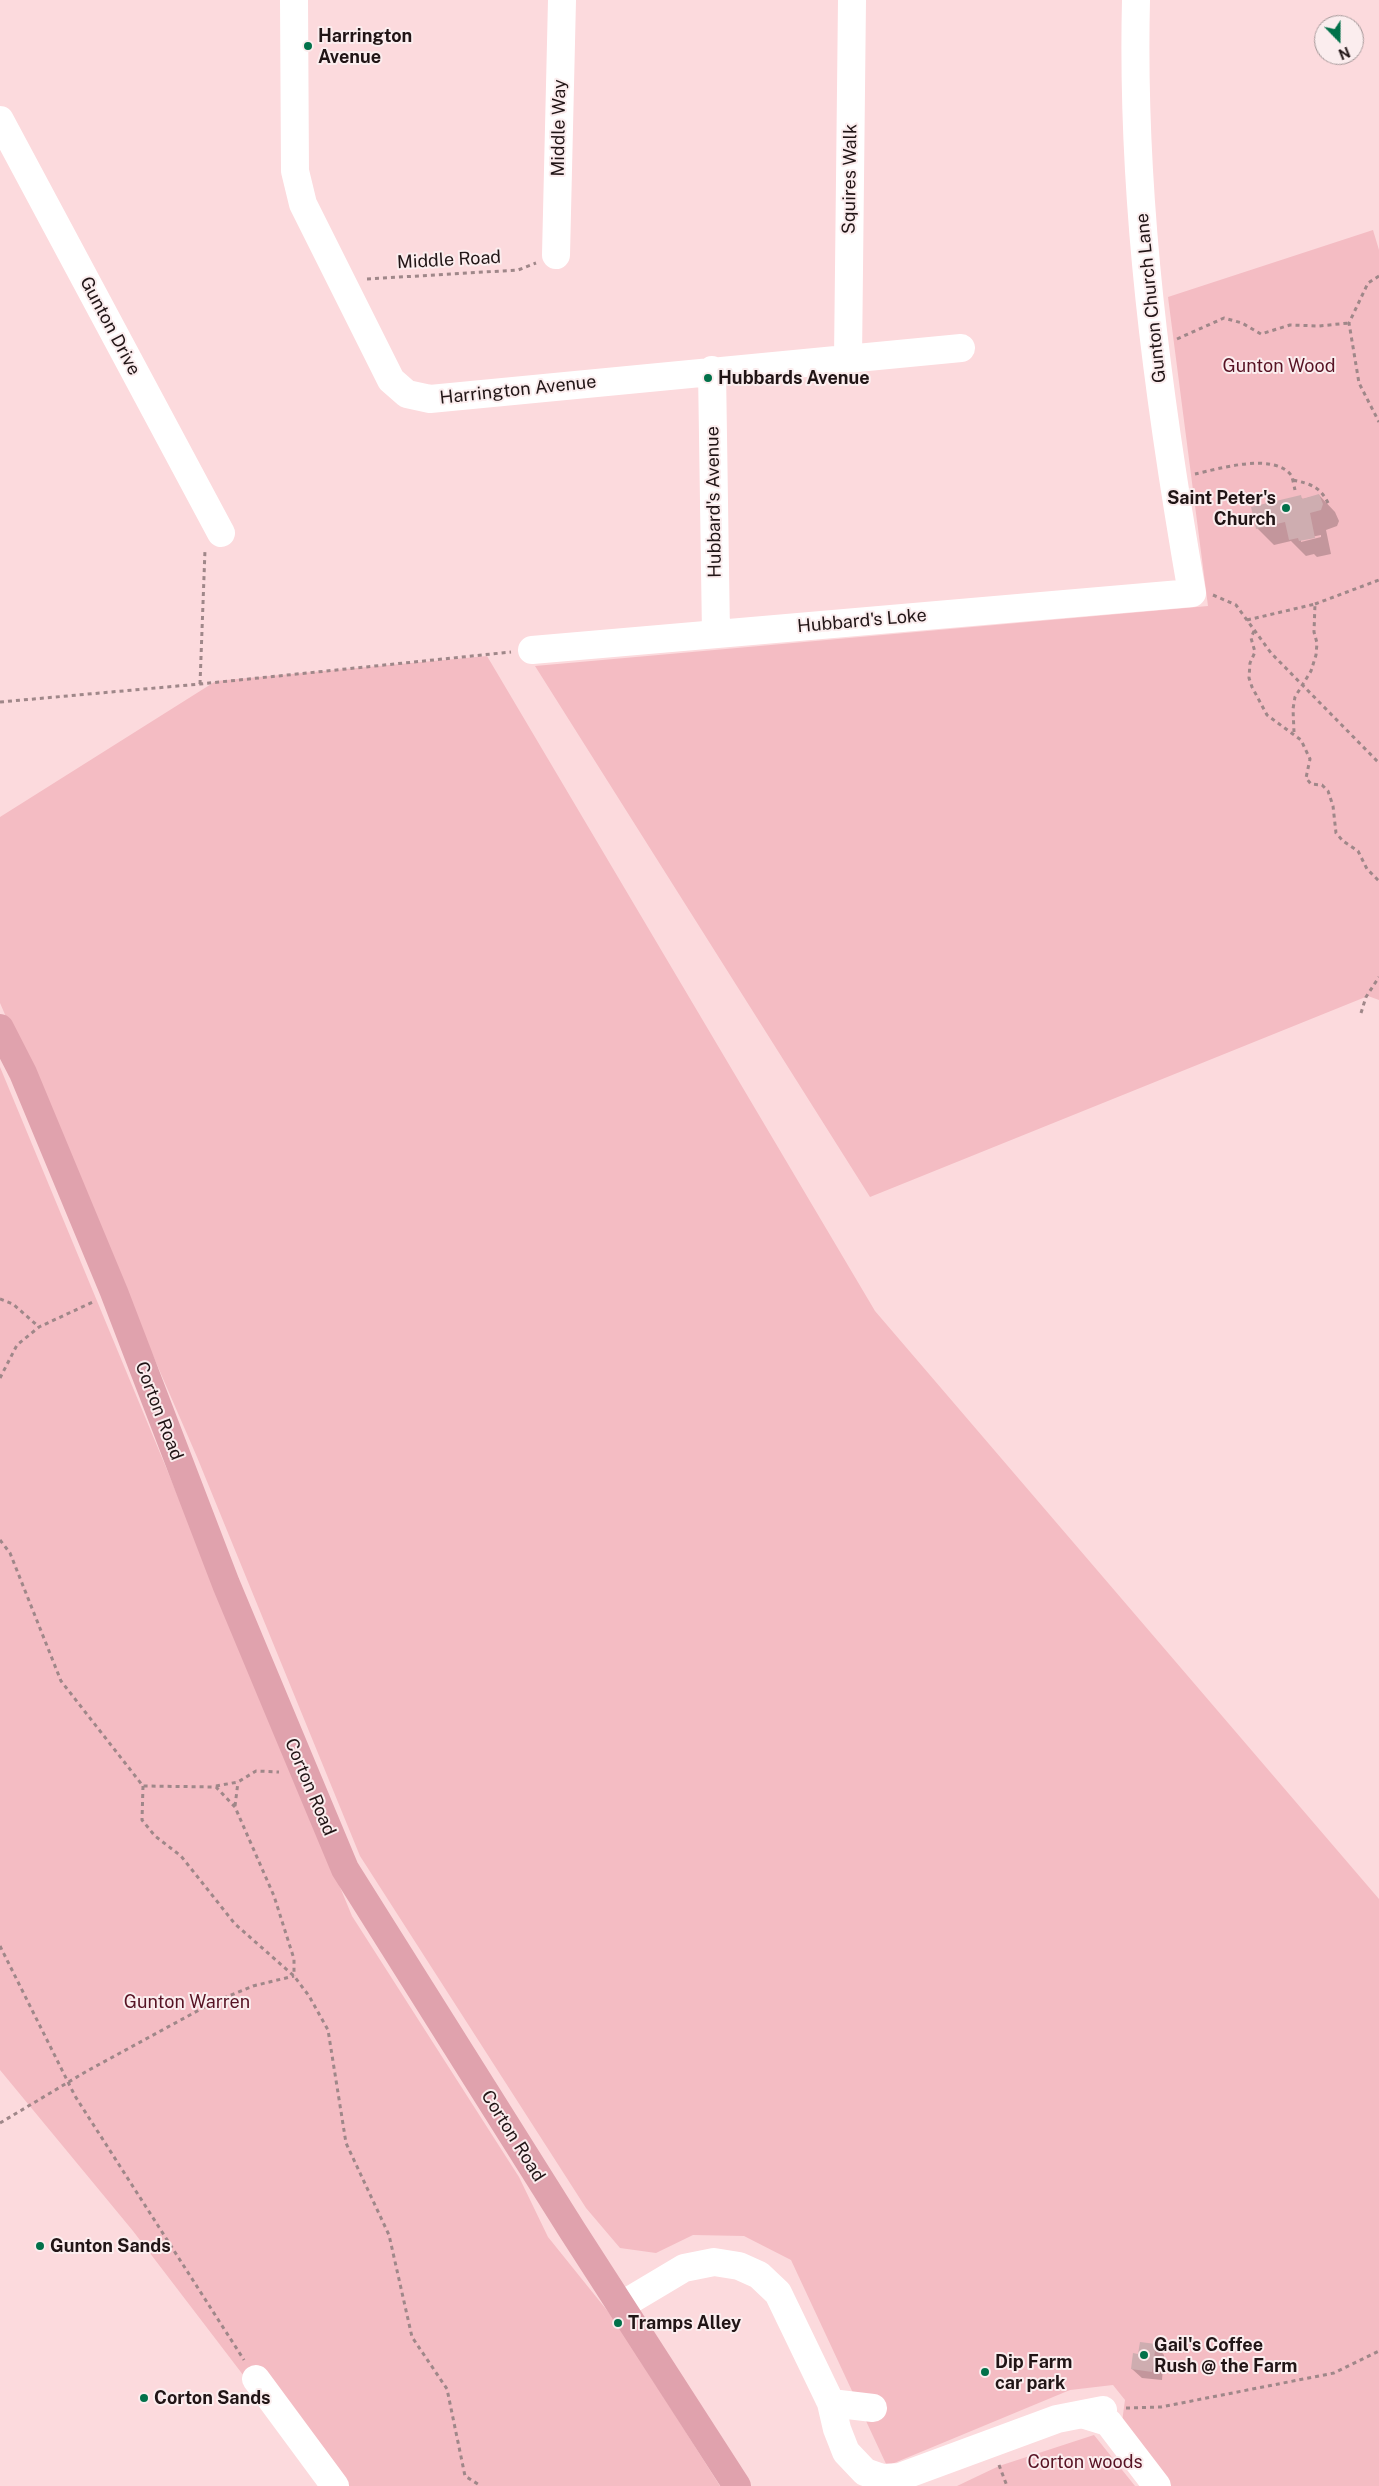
<!DOCTYPE html>
<style>
body{margin:0}
#map{position:relative;width:1379px;height:2486px;overflow:hidden;background:#fcdadd;font-family:"Public Sans",sans-serif}
canvas{display:block}
.north{position:absolute;left:1314px;top:15px;width:50px;height:50px;box-sizing:border-box;background:#fbedee;border:1px solid #a49798;border-radius:50%;rotate:158deg;font-size:14px;font-weight:700;line-height:20px;text-align:center;color:#211516}
.north::after{content:'';display:block;margin:auto;width:18px;height:22px;background:#02714a;clip-path:polygon(50% 0,100% 100%,50% 72%,0 100%)}
</style>
<div id="map">
<canvas width="1379" height="2486"></canvas>
<div class="north">N</div>
</div>
<script>
const context = document.querySelector('canvas').getContext('2d');
context.lineJoin = 'round';
function paint(path, color) { context.fillStyle = color; context.fill(path, 'evenodd'); }
function stroke(path, color, width, dash) { context.strokeStyle = color; context.lineWidth = width; context.lineCap = dash ? 'butt' : 'round'; context.setLineDash(dash || []); context.stroke(path); }
function write(font, color, halo, rows, align = 'center') {
  context.font = font + ' "Public Sans",sans-serif'; context.lineWidth = 4; context.setLineDash([]); context.textBaseline = 'middle'; context.strokeStyle = halo; context.fillStyle = color; for (const [text, x, y, turn = 0] of rows) {
    context.save(); context.translate(x, y); context.rotate((+turn || 0) * Math.PI / 180); context.textAlign = isNaN(turn) ? turn : align; if (halo) context.strokeText(text, 0, 0); context.fillText(text, 0, 0); context.restore();
  }
}
const green = new Path2D(`
 M1373,230l6,20v750l-11,-4 -498,201 -335,-531 673,-60 -40,-309z
 M487,656l388,655 504,588v587h-215l-42,-64 3,-22 -12,-15 -43,5 -183,76 -96,-206 -47,-24 -51,-1 -37,18 -36,-5 -34,-40 -226,-352 -163,-399 -197,-454v-186l216,-136z
 M0,1067l352,849 167,261 29,60 66,82 106,167h-392l-195,-255 -133,-161z
 M1094,2435l41,51h-178l42,-20z`);
const shadow = new Path2D(`
 M1319,495l16,17 4,9 -2,5 -11,4 5,24 -14,3 -3,-3 -8,2 -15,-15 -17,4 -17,-17 43,-31 3,2zM1321,535v2l-20,5v-3z
 M1155,2345l9,10 -2,25 -20,-2 -10,-9 7,-14z`);
const building = new Path2D(`
 M1319,494l4,10 -2,6 -11,3 5,25 -16,3 -1,-3 -9,2 -4,-18 -29,7 -5,-22 50,-12 1,4z
 M1140,2342l16,2 -4,28 -21,-3 2,-16 5,1z`);
const path = new Path2D(`
 M1379,276l-11,7 -19,40 10,60 20,39
 M367,279l151,-9 18,-7
 M1177,339l47,-21 18,5 19,11 29,-9 29,1 30,-3
 M1195,474c23,-5 78,-22 96,1 2,4 3,11 4,15
 M1293,480c18,4 28,7 36,25
 M1213,595l23,10 35,48 108,110
 M1315,604l64,-24
 M1247,620l68,-16 -1,28 3,11 -1,12 -5,16 -16,26 -2,12 1,23
 M1254,631l-3,7 4,14 -5,11 -1,15 3,9 15,28 34,25 9,19 -4,19 5,6 11,1 6,6 5,15 3,27 7,8 15,10 9,18 12,12
 M200,684l5,-134
 M0,702l200,-18 311,-32
 M1361,1013l5,-16 13,-20
 M0,1299l13,5 26,23
 M0,1378l17,-33 22,-18 56,-26
 M0,1540l10,13 51,128 82,105 73,1 19,20 39,89 20,63v17
 M143,1786l-1,34 13,16 26,20 54,68 59,52 15,20 19,34 18,113 43,92 23,102 35,52 18,87 16,10
 M216,1786l22,-4 18,-11 23,1
 M235,1806l3,-24
 M0,1946l75,150 169,264
 M0,2123l87,-52 125,-68 41,-17 41,-10
 M1126,2408l35,-1 173,-34 45,-22
 M999,2465l8,21`);
const minor = new Path2D(`
 M294,0l1,171 8,33 88,176 16,14 23,5 531,-51
 M0,120l221,413
 M556,255l6,-255
 M848,359l4,-359
 M712,370l4,264
 M532,650l660,-57c-34,-195 -61,-394 -56,-593
 M622,2305l62,-37 30,-6 25,4 20,9 19,18 53,110 6,26 9,23 19,20 17,6 18,-1 157,-58 46,-9
 M256,2379l79,107
 M831,2403l42,5
 M1082,2414l26,8 49,64`);
const major = new Path2D(`
 M0,1028l23,45 91,219 112,292 119,285 227,361 165,256`);
const markers = [
 [308,46,5,"#02714a"],
 [708,378,5,"#02714a"],
 [1286,508,5,"#02714a"],
 [40,2246,5,"#02714a"],
 [618,2323,5,"#02714a"],
 [1144,2355,5,"#02714a"],
 [985,2372,5,"#02714a"],
 [144,2398,5,"#02714a"]
];
const poiNames = [
 ["Harrington",318,36],
 ["Avenue",318,57],
 ["Hubbards Avenue",718,378],
 ["Saint Peter's",1276,498,"right"],
 ["Church",1276,519,"right"],
 ["Gunton Sands",50,2246],
 ["Tramps Alley",628,2323],
 ["Gail's Coffee",1154,2345],
 ["Rush @ the Farm",1154,2366],
 ["Dip Farm",995,2362],
 ["car park",995,2383],
 ["Corton Sands",154,2398]
];
const streetNames = [
 ["Middle Way",559,128,-89],
 ["Squires Walk",850,179,-89],
 ["Middle Road",449,260,-3],
 ["Gunton Church Lane",1151,298,-96],
 ["Gunton Drive",110,326,62],
 ["Harrington Avenue",518,390,-6],
 ["Hubbard's Avenue",714,502,-91],
 ["Hubbard's Loke",862,621,-5],
 ["Corton Road",159,1411,69],
 ["Corton Road",310,1787,67],
 ["Corton Road",513,2136,58]
];
const parkNames = [
 ["Gunton Wood",1279,366],
 ["Gunton Warren",187,2002],
 ["Corton woods",1085,2462]
];
paint(green, '#f4bcc3');
paint(shadow, '#0003');
paint(building, '#ceadb0');
stroke(path, '#9f8789', 3, [4, 4]);
stroke(minor, '#fff', 28);
stroke(major, '#e0a2ad', 28);
for (const [x, y, r, color] of markers) { const dot = new Path2D(); dot.arc(x, y, r, 0, 2 * Math.PI); context.fillStyle = color; context.fill(dot); stroke(dot, '#fbedee', 2); }
write('bold 18px', '#211516', '#fbedee', poiNames, 'left');
write('18px', '#211516', '#fbedee', streetNames);
write('18px', '#571324', '#fbedee', parkNames);
</script>
